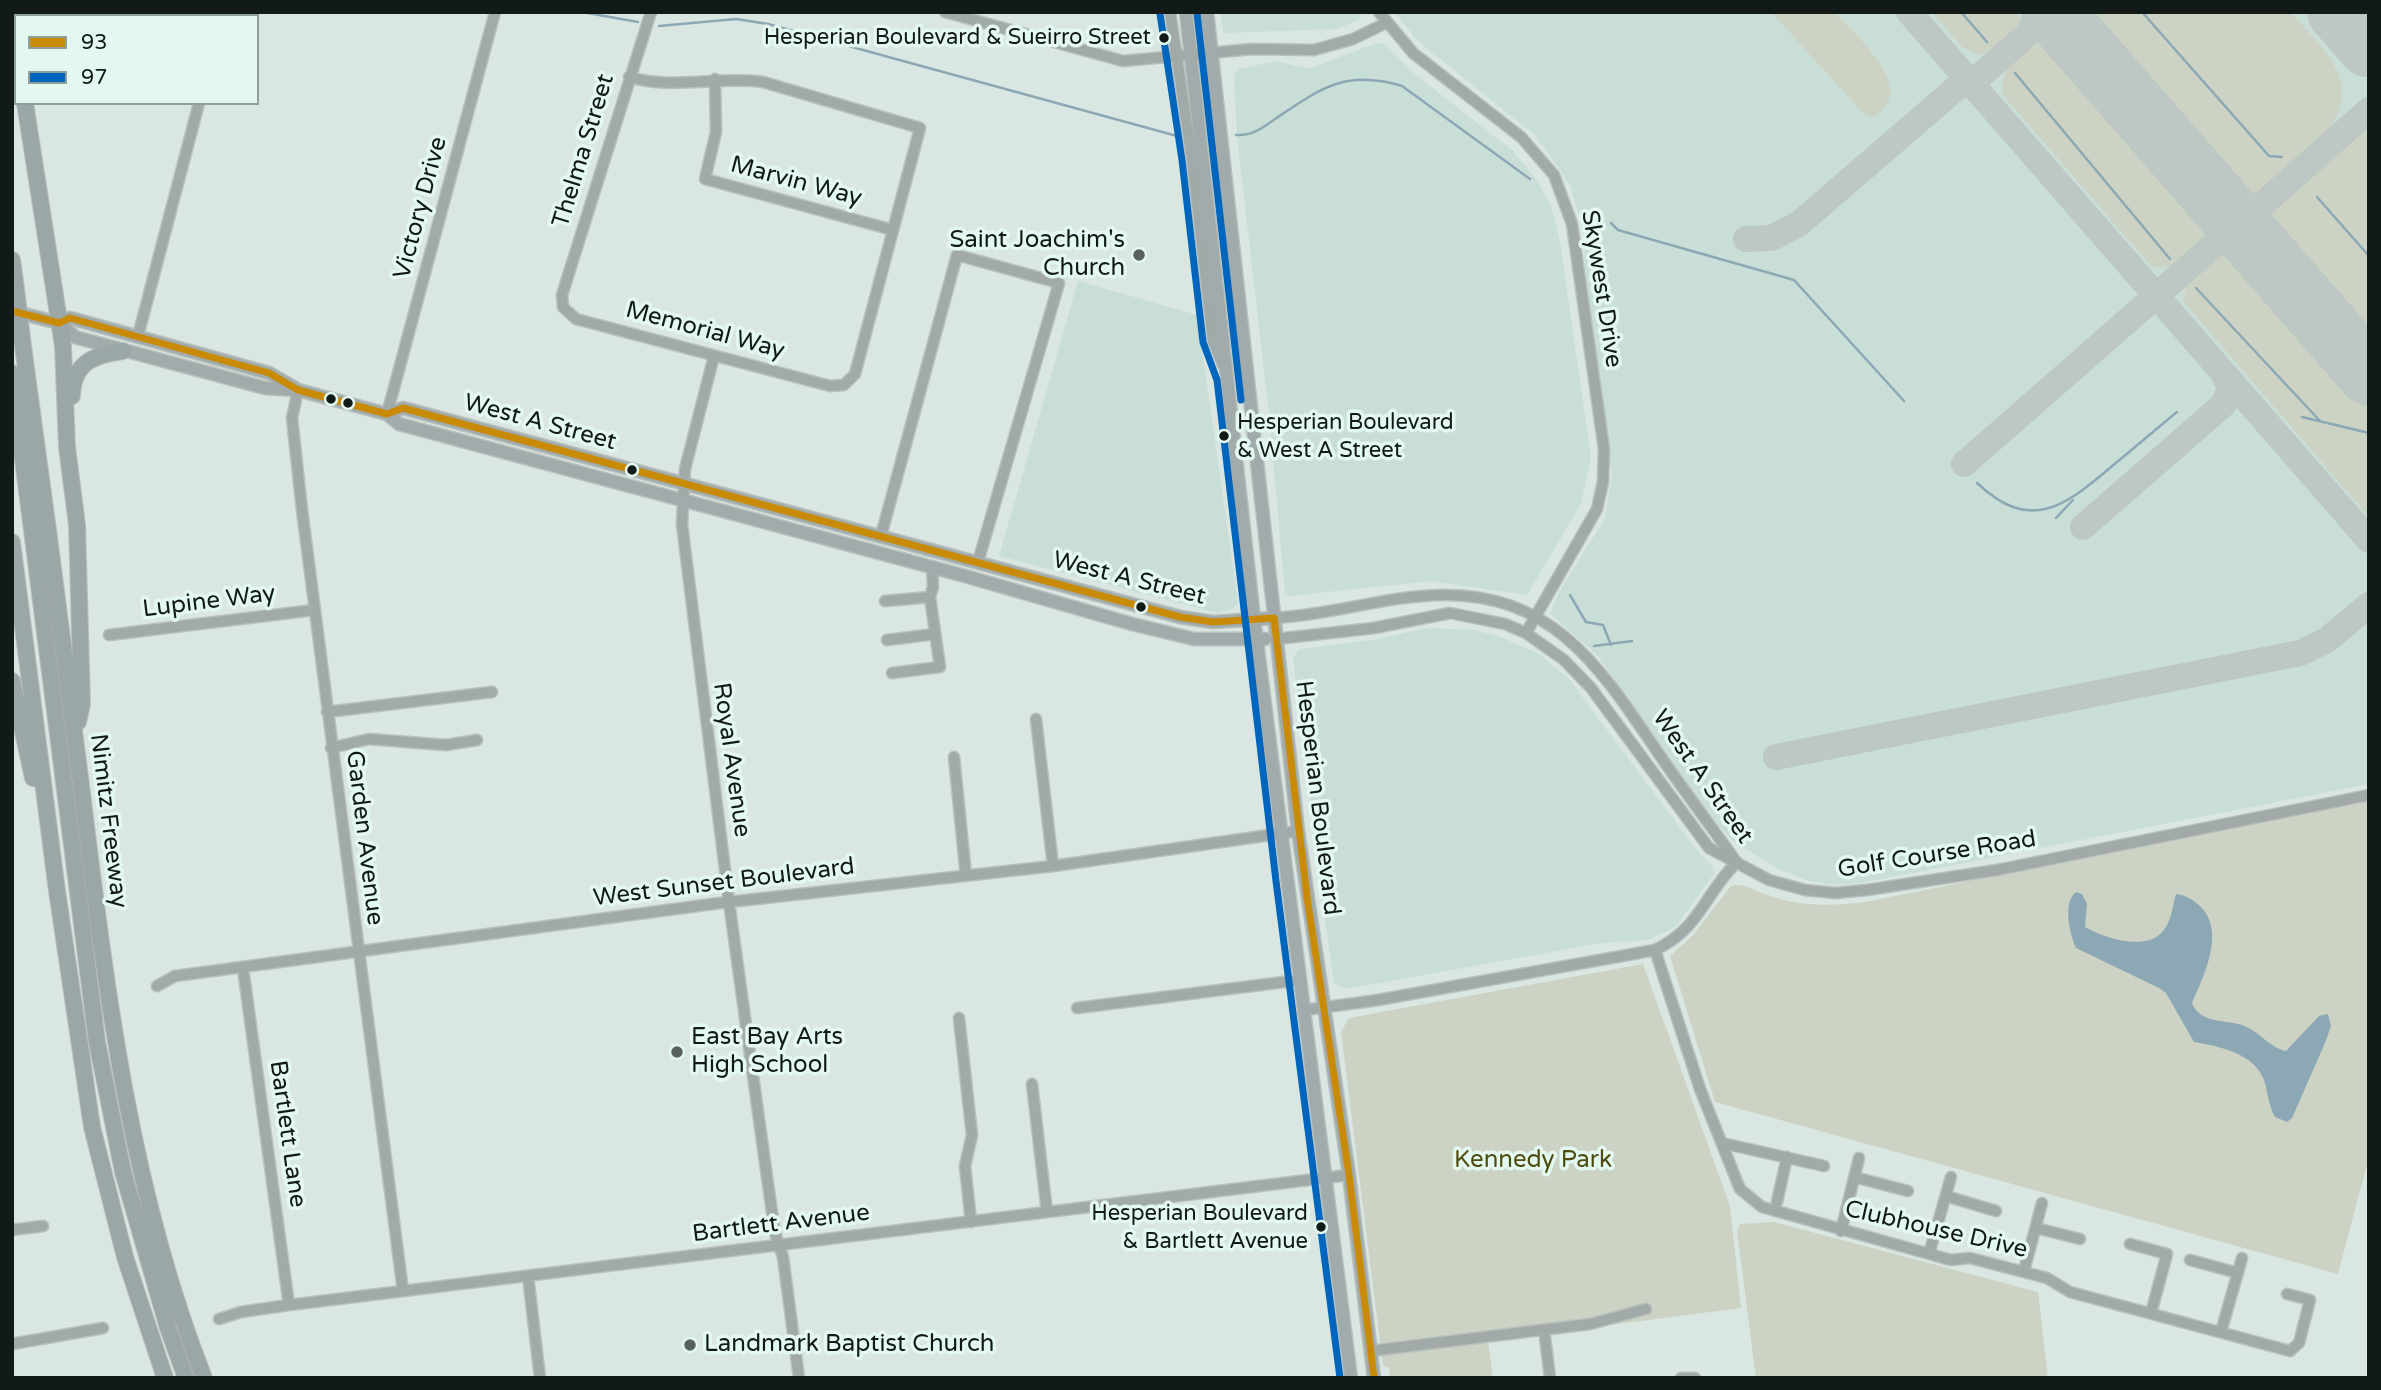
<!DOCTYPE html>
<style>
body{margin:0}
#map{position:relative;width:2381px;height:1390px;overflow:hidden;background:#dae6e2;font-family:"Varela Round",sans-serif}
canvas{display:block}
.frame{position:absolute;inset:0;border:14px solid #121a18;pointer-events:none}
.legend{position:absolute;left:14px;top:14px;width:245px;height:91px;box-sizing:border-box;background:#e2f8f0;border:2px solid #8f9f9a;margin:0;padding:9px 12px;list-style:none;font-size:21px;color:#121a18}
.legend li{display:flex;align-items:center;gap:14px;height:35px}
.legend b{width:35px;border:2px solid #8f9f9a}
</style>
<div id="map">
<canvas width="2381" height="1390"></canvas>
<div class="frame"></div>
<ul class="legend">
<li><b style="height:9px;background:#c98a05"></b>93</li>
<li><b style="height:9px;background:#0065bd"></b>97</li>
</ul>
</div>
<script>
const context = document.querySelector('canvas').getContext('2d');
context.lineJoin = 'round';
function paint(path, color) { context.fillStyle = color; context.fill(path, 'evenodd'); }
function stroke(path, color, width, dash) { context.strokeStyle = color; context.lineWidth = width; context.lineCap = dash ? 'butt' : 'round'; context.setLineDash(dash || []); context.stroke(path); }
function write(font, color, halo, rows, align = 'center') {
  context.font = font + ' "Varela Round",sans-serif'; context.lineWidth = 7; context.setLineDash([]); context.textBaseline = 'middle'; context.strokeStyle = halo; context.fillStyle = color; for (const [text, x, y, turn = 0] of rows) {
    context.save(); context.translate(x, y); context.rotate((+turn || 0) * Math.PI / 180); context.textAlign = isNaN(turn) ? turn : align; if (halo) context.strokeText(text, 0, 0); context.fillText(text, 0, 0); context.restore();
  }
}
const built = new Path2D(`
 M1221,12h141l-3,8 -23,9 -113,4z
 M1394,12h975v772l-508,99 -28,2 -24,-4 -33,-13 -44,-28 -25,-27 -110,-158 -47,-41 9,-22 45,-72 8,-43 -27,-205 -1,-40 -14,-47 -34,-49 -117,-94z
 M1377,43l8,1 32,32 95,74 25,30 15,29 8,33 31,216 -10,46 -54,91 -97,-14 -140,15 -5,-3 -16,-179 -32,-278 -3,-61 5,-6 37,-8 33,8z
 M1078,281l119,34 41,287 -5,7 -15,4 -219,-57z
 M1427,628l47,2 27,7 38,17 30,25 130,174 14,13 1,8 -39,53 -27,13 -47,3 -255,46 -12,-6 -20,-144 -21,-182 7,-8 79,-10z`);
const green = new Path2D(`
 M1771,12h64c21,25 86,77 38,105l-9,-3z
 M1932,12h87l2,9c-6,13 -28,33 -43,34l-16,-8z
 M2083,12h207c15,17 34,34 45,55 31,54 -44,97 -78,126l-11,2z
 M2043,44l14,6 150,171 2,8 -2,7c-14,16 -36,39 -57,29l-147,-170c-7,-24 18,-48 40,-51z
 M2369,128v212l-93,-107 -7,-15 8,-13z
 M2221,252h10l138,158v107l-186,-216 4,-19z
 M2369,801v356l-31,117 -623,-172 -45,-146 23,-21 38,-49c13,-4 24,5 36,9 33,12 64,11 98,7z
 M1643,964l87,242 11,102 -253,33 5,37h-103l-1,-10 -6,-2 -42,-334 8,-14z
 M1774,1222l264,70 10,86h-292l-19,-147 3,-7z`);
const water = new Path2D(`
 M2076,892l6,2 5,10 -2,23c19,11 61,25 78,4 9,-10 9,-24 13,-37 10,1 17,6 24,12 26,25 4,70 -8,97 7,20 34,17 50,22 17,6 28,23 44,26l33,-35 9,-2 3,12 -6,17 -33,75 -5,4 -12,-5c-7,-12 -7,-25 -11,-37 -10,-27 -46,-34 -70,-38l-28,-49 -7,-5 -83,-40c-6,-14 -14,-45 0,-56z`);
const stream = new Path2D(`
 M582,12l56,10
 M1961,12l26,30
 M2142,12l127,144 13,1
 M659,26l77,-7 32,5 409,112
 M2015,73l155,186
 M1236,135c17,1 26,-7 39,-16 46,-31 71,-50 127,-33l128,93
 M2317,197l52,59
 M1611,223l7,7 176,50 110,121
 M2196,288l124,133
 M2302,417l67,16
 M1977,483c53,50 87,24 134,-16 22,-18 44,-37 66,-55
 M2056,518l17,-18
 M1570,595l16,27 17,3 8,20
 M1594,646l38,-5`);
const taxiway = new Path2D(`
 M1909,12l460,528
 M2038,12l-9,21c32,-20 55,17 75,38l-33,-41 -4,-18
 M2338,12l31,37
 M2261,204c-30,20 -56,-20 -75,-39 19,22 51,49 28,80 30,-21 54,16 73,35 -16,-19 -41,-40 -33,-68l115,-102
 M1746,239l26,-1 28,-15 154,-133 27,-15 48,-42
 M1964,464l250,-219
 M2083,527l141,-123 6,-16 -7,-15
 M1776,757l524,-104 27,-13 42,-35`);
const runway = new Path2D(`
 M2053,12l316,362
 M2339,12l30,34`);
const minor = new Path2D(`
 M945,12l178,49 129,-12 62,1 39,-11 33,-16
 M1170,12l22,147 21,182 10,24
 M1379,12l34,41 108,84 33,38 18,49 32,225 -1,33 -6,27 -71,124
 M223,16l1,-4
 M629,77c43,13 89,-1 134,5l157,46 -65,246 -11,11 -14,1 -254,-67 -13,-12 -1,-12 89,-283
 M715,79l1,53 -11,47 188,51
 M138,336l61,-233
 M714,356l-29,113 -3,55 47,378 38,275 8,56 8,24 16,121
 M298,390l-6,28 10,92 101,781
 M387,414l108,-402
 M881,536l76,-281 102,28 -81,279
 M885,601l45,-4
 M1274,618c57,-3 112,-22 168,-23 115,-2 162,79 219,162 24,35 49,68 74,103
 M109,635l205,-25
 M1276,639l98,-11 76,-15 55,11 21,9 38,27 27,28 118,160 60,32 36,10 30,3 32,-3 130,-20 372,-75
 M887,640l48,-6
 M892,673l48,-6 -10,-70 3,-10 -1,-20
 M327,712l165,-20
 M1036,719l17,147
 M331,748l38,-9 77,6 31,-5
 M954,757l12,119
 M1655,950l45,139 40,100 22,18 189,53 19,-2 77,20 23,14 220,59 9,-8 11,-43 -23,-6
 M243,968l46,337
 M157,986l18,-10 545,-73 333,-37 245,-35
 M1077,1008l223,-28
 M1305,1010l73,-10 277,-50c46,-22 49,-56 82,-88
 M959,1018l13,117 -7,31 6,56
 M1032,1084l15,128
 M1722,1143l102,23
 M1854,1177l54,14
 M1946,1196l50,15
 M1777,1202l10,-45
 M2036,1228l44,11
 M12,1230l31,-4
 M1841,1231l18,-73
 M2130,1244l37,10 -16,59
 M1929,1254l22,-77
 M2190,1260l48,13
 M2024,1271l18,-68
 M528,1276l12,102
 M219,1319l22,-7 48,-7 1060,-130
 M2221,1332l21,-74
 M1545,1337l5,41
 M12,1344l91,-16
 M1370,1351l220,-27 56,-15
 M1681,1378h14`);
const major = new Path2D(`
 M1186,12l68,607 97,759
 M1207,12l91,819 51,344 25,203
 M12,311l47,12 11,-5 11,3 188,52 26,15
 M59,323l16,14 190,51 33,2 89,24 12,10 566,152 167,48 62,15h71
 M387,414l16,-6 777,209 33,5 61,-4`);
const highway = new Path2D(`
 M12,33l4,16
 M25,103l38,243 4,101 10,78 5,179 -4,18
 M12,260l3,21
 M23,346c20,146 40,293 58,439 25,202 48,402 123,593
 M12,373l85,669 26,130 45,156 18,50
 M72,396c1,-33 21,-41 51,-45
 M12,542l45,349 35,236 33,130 40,121
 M12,681l21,97`);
const highwayBridge = new Path2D(`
 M15,281l8,65`);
const bus1 = new Path2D(`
 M12,311l47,12 11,-5 199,55 29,17 89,24 16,-6 777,209 33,5 61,-4 33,279 42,278 25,203`);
const bus2 = new Path2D(`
 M1197,13l44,387
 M1160,14l22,146 21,182 14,38 59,501 64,497`);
const markers = [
 [1164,38,6,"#121a18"],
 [1139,255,7,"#58615f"],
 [331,399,6,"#121a18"],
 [348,403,6,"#121a18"],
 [1224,436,6,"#121a18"],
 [632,470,6,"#121a18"],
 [1141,607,6,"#121a18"],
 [677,1052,7,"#58615f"],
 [1321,1227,6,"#121a18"],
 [690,1345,7,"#58615f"]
];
const busNames = [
 ["Hesperian Boulevard & Sueirro Street",1151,38],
 ["Hesperian Boulevard",1237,423,"left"],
 ["& West A Street",1237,451,"left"],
 ["Hesperian Boulevard",1308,1214],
 ["& Bartlett Avenue",1308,1242]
];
const streetNames = [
 ["Thelma Street",584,151,-73],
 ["Marvin Way",796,182,15],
 ["Victory Drive",421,208,-75],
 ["Skywest Drive",1601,289,81],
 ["Memorial Way",705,331,15],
 ["West A Street",540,423,15],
 ["West A Street",1129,579,14],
 ["Lupine Way",209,602,-7],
 ["Royal Avenue",731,760,82],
 ["West A Street",1702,777,55],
 ["Hesperian Boulevard",1317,798,83],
 ["Nimitz Freeway",108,821,83],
 ["Garden Avenue",364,838,83],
 ["Golf Course Road",1937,855,-9],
 ["West Sunset Boulevard",724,883,-7],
 ["Bartlett Lane",287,1134,82],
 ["Bartlett Avenue",781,1224,-7],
 ["Clubhouse Drive",1936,1230,13]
];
const poiNames = [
 ["Saint Joachim's",1125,241,"right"],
 ["Church",1125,269,"right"],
 ["East Bay Arts",691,1038],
 ["High School",691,1066],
 ["Landmark Baptist Church",704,1345]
];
const parkNames = [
 ["Kennedy Park",1533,1161]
];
paint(built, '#c8ded6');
paint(green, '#cdd3c4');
paint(water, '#8da8b5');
stroke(stream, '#8da8b5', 2.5);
stroke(taxiway, '#bdc7c4', 26);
stroke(runway, '#bdc7c4', 63);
stroke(minor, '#b7c0bd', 13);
stroke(major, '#b7c0bd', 15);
stroke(highway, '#b7c0bd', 18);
stroke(minor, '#a1a9a9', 10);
stroke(major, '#a1abab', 12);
stroke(highway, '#9ba6a6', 16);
stroke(highwayBridge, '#b7c0bd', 18, []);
stroke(highwayBridge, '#9ba6a6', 16);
stroke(bus1, '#c98a05', 7);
stroke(bus2, '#0065bd', 7);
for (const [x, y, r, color] of markers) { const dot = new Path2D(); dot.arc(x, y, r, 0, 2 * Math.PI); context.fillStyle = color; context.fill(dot); stroke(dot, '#e2f8f0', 2.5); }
write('22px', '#121a18', '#e2f8f0', busNames, 'right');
write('24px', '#121a18', '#e2f8f0', streetNames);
write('24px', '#121a18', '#e2f8f0', poiNames, 'left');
write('24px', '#4f4c0f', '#e2f8f0', parkNames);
</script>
